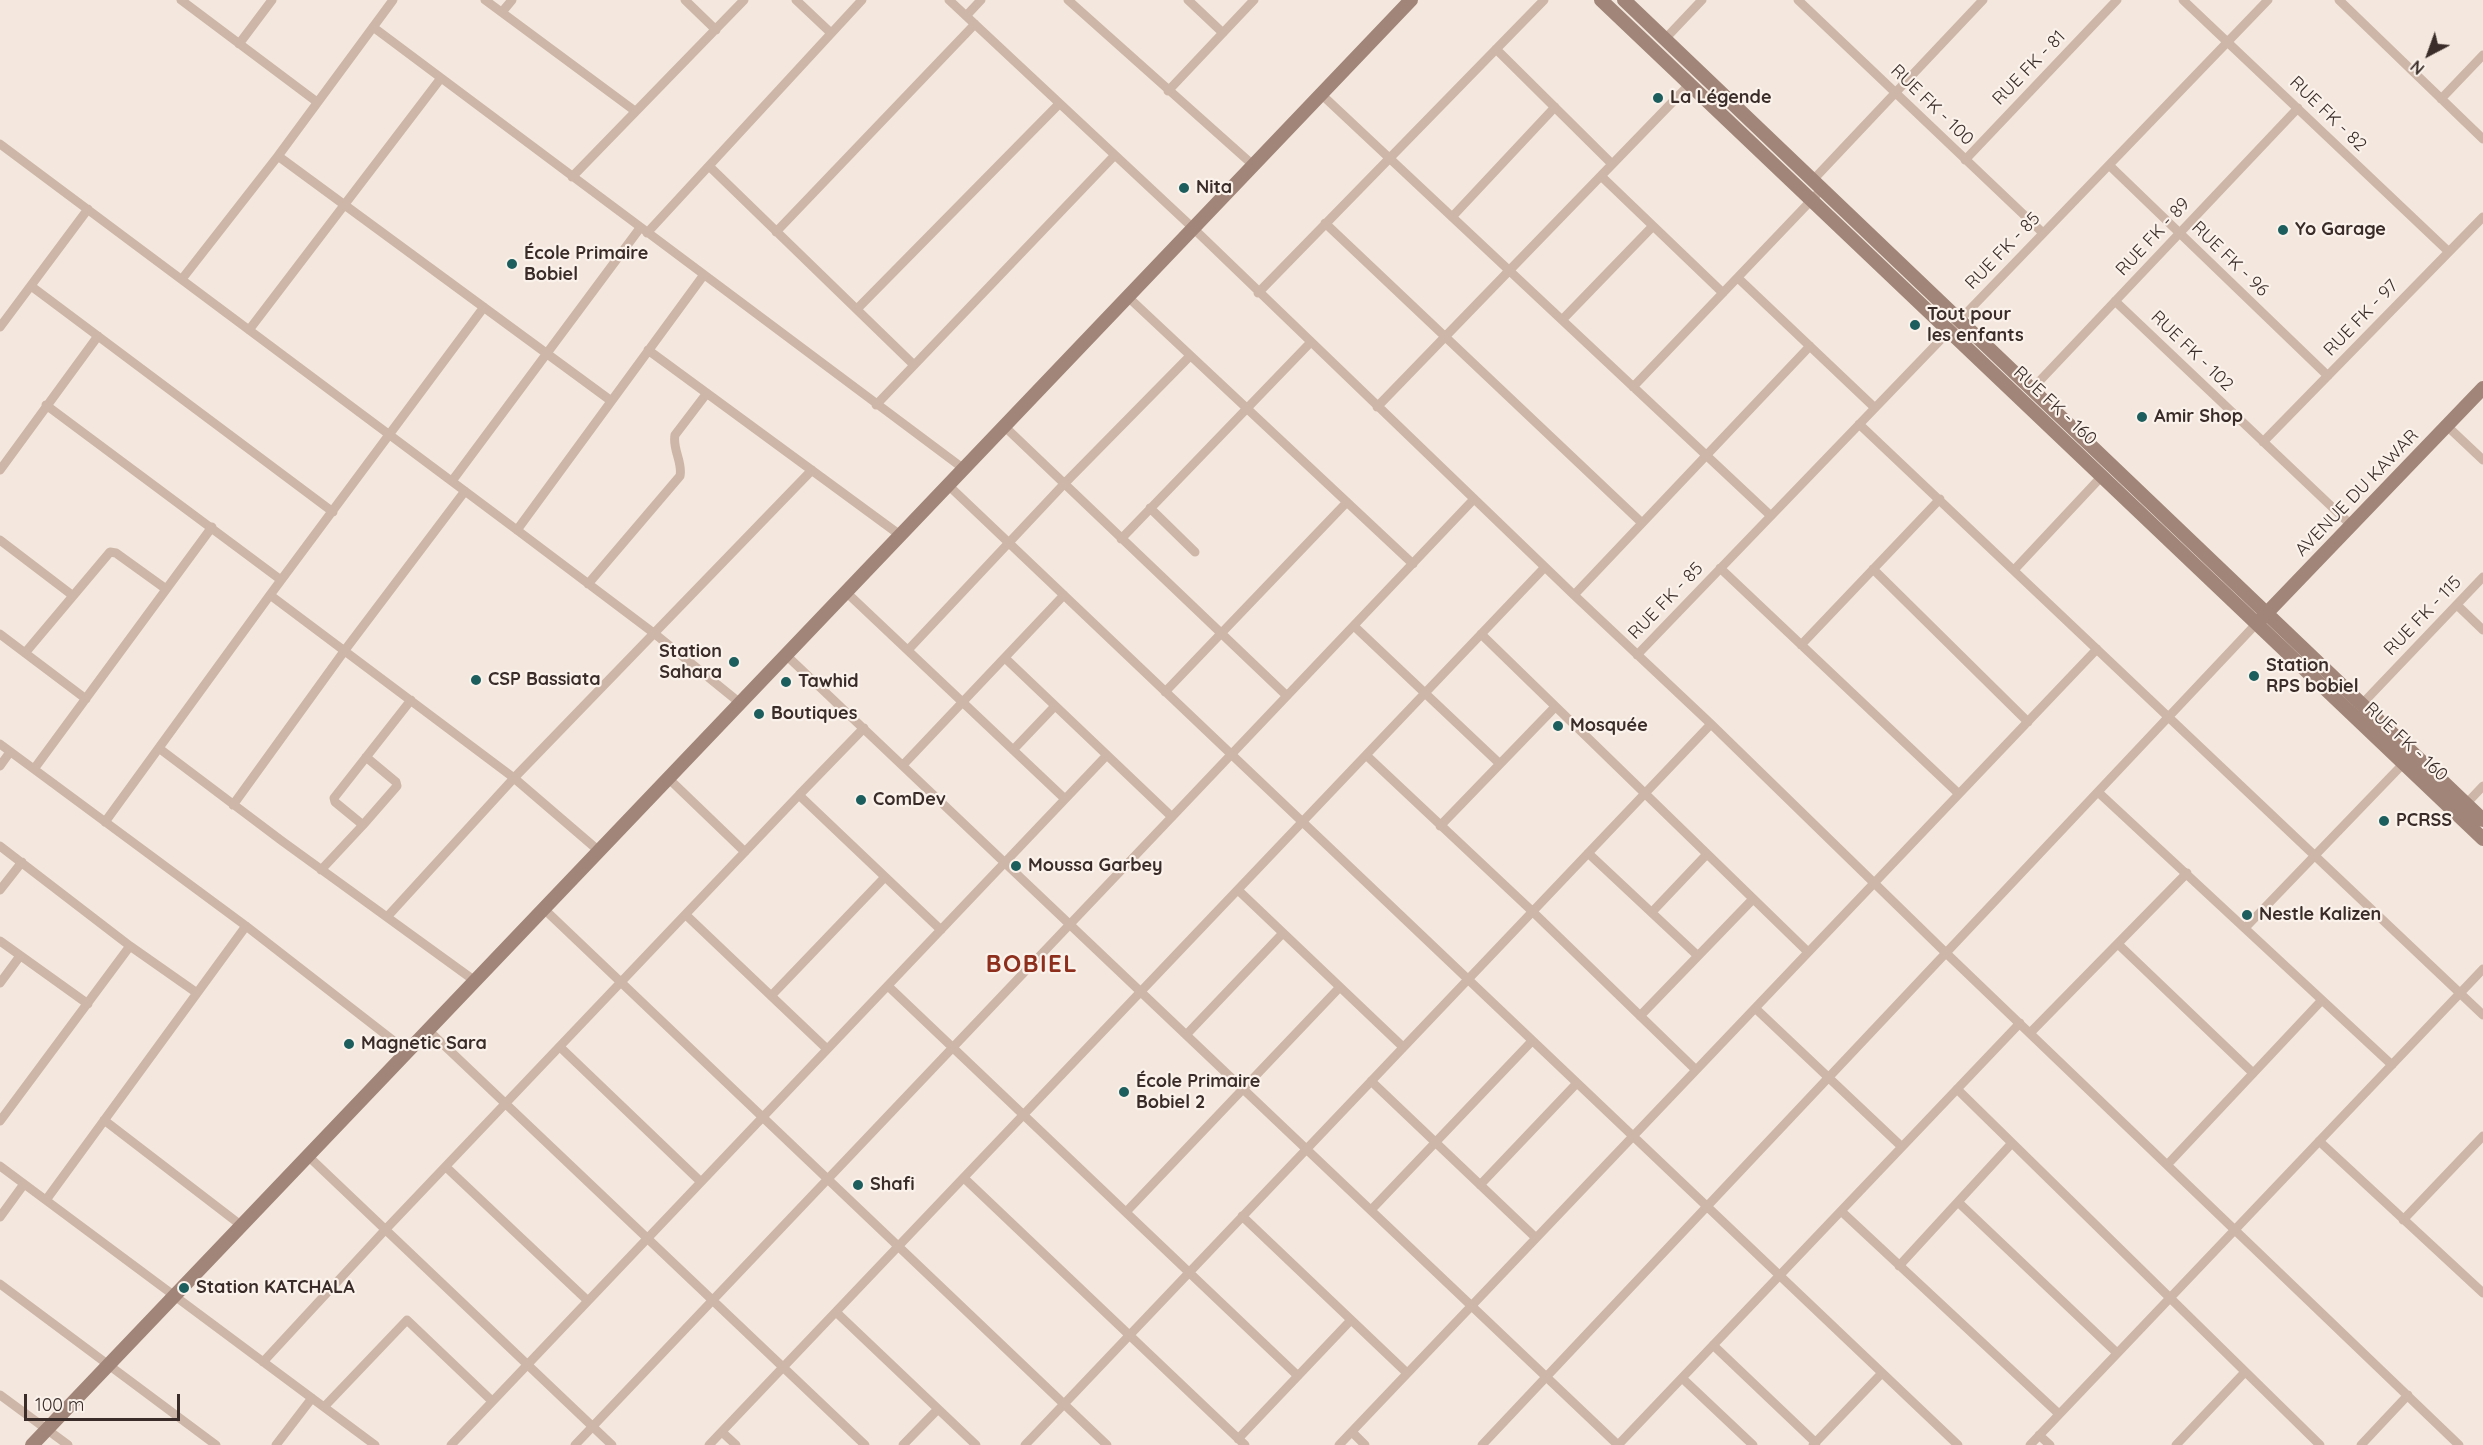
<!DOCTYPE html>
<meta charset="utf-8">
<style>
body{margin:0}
#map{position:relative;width:2483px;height:1445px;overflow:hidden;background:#f4e8de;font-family:Quicksand,sans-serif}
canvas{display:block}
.north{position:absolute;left:2399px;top:24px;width:60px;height:60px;-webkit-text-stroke:4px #fbf2eb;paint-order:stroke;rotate:221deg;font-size:16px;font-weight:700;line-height:24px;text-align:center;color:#3a2d29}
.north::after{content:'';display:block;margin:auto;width:21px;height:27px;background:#3a2d29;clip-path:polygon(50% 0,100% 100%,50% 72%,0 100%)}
.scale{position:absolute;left:24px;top:1394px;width:156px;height:27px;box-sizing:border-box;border:3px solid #3a2d29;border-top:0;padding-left:8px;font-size:18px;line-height:21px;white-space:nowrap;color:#3a2d29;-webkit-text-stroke:4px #fbf2eb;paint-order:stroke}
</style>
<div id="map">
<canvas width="2483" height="1445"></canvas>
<div class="north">N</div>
<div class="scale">100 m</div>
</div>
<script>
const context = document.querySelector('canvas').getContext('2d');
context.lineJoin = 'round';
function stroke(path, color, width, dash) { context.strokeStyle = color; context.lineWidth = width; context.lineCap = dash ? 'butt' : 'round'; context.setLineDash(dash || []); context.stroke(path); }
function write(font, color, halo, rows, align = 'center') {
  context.font = font + ' Quicksand,sans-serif'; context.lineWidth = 4.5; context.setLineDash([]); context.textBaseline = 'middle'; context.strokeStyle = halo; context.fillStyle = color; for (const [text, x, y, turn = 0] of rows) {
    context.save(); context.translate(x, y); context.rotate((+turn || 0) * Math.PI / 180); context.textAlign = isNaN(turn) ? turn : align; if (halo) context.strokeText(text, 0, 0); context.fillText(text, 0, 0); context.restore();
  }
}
const street = new Path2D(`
 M181,0l136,102
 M485,0l150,111
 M685,0l31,30
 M796,0l35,33
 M949,0l244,228 381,367 137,129 235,229 513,492
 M1068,0l185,165
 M1188,0l35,33
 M1798,0l245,233
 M2183,0l266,252
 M2339,0l144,139
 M502,12l10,-12
 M966,16l15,-16
 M373,27l591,442
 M1665,39l37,-39
 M239,44l33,-44
 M1496,49l116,115
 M1168,91l86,-91
 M1321,94l450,422
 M2441,99l42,-44
 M0,144l517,386 138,104 85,69
 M278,156l332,244
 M1965,160l152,-160
 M2109,165l219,211
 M709,166l205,199
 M1601,176l122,117
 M572,177l172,-177
 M1813,180l170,-180
 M1452,217l103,-110
 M1325,223l317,300
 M776,232l199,-208
 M647,233l215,-233
 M1738,278l137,130
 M182,279l96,-123 115,-156
 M31,286l302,226
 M1258,293l286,-293
 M1128,297l285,267
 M2115,301l236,224
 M857,309l202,-205
 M1562,320l91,-94
 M0,327l88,-118
 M249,330l192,-252
 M648,350l252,185
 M1633,387l190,-199
 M2032,389l266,-281
 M46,405l235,175
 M876,405l238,-249
 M1377,407l312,-322
 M1859,424l624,591
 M1004,426l283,270
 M2447,426l36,34
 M2263,442l220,-225
 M0,470l98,-134
 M452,481l188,-253
 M948,485l1010,960
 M1150,508l45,44
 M517,530l186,-254
 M1121,539l189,-196
 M0,540l72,55
 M1720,568l239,226
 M1873,569l155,153
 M2014,570l88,-94
 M588,584l92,-108c3,-14 -8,-27 -5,-41l32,-42
 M846,592l219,207
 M270,595l244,183 85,73
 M1574,595l236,-249
 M2457,605l26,25
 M1354,626l146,138
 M0,634l86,65
 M1481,634l327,318
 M1801,645l139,-146
 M908,650l156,-166 126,-128
 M25,653l85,-101 6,1 50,36
 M786,655l832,790
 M1637,655l631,-655
 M1005,658l167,159
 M1165,692l182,-190
 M2362,704l121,-127
 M0,744l246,182 162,126
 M160,749l122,92 193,140
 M1013,750l42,-44
 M1366,755l166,156 164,159
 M903,765l161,-170
 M0,766l10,-14
 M34,769l178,-242
 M668,778l77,74
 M2098,792l294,273
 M799,795l65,-67
 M2466,804l17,-18
 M233,805l112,-155 120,-159
 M105,822l165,-227 214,-288
 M363,825l34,-39 -1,-4 -30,-25
 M1440,826l115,-119
 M0,846l130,100 67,47
 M1588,853l110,103
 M321,870l42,-45 -28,-23 -1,-4 77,-98
 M0,890l22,-28
 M1238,890l165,157
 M544,909l563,536
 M1652,912l55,-58
 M686,915l141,134
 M387,917l127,-139 298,-308
 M2245,928l158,-164
 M0,941l88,63
 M2118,944l135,129
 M0,983l20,-27
 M888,986l410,390
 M771,996l114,-119
 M1755,1008l147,139
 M1640,1016l113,-117
 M428,1030l437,415
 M2030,1033l157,-160
 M1186,1035l97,-102
 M560,1047l141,135
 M1371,1081l165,157
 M1957,1089l363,356
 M104,1120l138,106
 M0,1121l130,-175
 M2319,1141l164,152
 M308,1156l304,289
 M2167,1165l155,-165
 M0,1166l375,279
 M446,1167l142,134
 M964,1178l281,267
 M1480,1185l97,-102
 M46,1200l200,-274
 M1958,1202l159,151
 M1371,1210l161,-169
 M1841,1211l218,203
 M1126,1212l214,-225
 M1242,1216l165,157
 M0,1217l24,-33
 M2403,1220l80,-84
 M1899,1266l113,-123
 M0,1284l216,161
 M836,1312l140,133
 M1713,1345l103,98
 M263,1362l122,-132 414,-435 142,135
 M1682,1378l71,67
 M0,1395l68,50
 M324,1407l83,-87 85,81
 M722,1432l14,13
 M1352,1432l13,13
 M2039,1435l11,10
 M1238,1439l113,-119
 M276,1445l36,-47
 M451,1445l656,-690
 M575,1445l899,-946
 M709,1445l836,-878
 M903,1445l35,-36
 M1025,1445l686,-721
 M1339,1445l758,-796
 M1482,1445l775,-822
 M1618,1445l402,-422
 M1813,1445l69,-72
 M2030,1445l453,-476
 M2176,1445l69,-73
 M2361,1445l47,-50`);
const secondary = new Path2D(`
 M1601,0l882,839
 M1624,0l859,820
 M2262,618l221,-230
 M32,1445l1379,-1445`);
const markers = [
 [1658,98,6,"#1b5e5d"],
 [1184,188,6,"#1b5e5d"],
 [2283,230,6,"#1b5e5d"],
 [512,264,6,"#1b5e5d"],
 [1915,325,6,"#1b5e5d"],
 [2142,417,6,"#1b5e5d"],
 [734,662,6,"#1b5e5d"],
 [2254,676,6,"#1b5e5d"],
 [476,680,6,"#1b5e5d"],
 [786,682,6,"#1b5e5d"],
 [759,714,6,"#1b5e5d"],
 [1558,726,6,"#1b5e5d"],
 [861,800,6,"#1b5e5d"],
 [2384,821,6,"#1b5e5d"],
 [1016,866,6,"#1b5e5d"],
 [2247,915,6,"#1b5e5d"],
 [349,1044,6,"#1b5e5d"],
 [1124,1092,6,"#1b5e5d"],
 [858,1185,6,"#1b5e5d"],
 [184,1288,6,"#1b5e5d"]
];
const streetNames = [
 ["RUE FK - 81",2029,68,-46],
 ["RUE FK - 100",1932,105,44],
 ["RUE FK - 82",2328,114,44],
 ["RUE FK - 89",2153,237,-47],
 ["RUE FK - 85",2003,251,-46],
 ["RUE FK - 96",2230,259,44],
 ["RUE FK - 97",2361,318,-46],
 ["RUE FK - 102",2192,351,44],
 ["RUE FK - 160",2055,406,43],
 ["AVENUE DU KAWAR",2357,493,-46],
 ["RUE FK - 85",1666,601,-46],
 ["RUE FK - 115",2423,616,-46],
 ["RUE FK - 160",2406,742,43]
];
const poiNames = [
 ["La Légende",1670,98],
 ["Nita",1196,188],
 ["Yo Garage",2295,230],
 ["École Primaire",524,254],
 ["Bobiel",524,275],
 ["Tout pour",1927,315],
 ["les enfants",1927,336],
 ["Amir Shop",2154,417],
 ["Station",722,652,"right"],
 ["Sahara",722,673,"right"],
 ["Station",2266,666],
 ["RPS bobiel",2266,687],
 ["CSP Bassiata",488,680],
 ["Tawhid",798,682],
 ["Boutiques",771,714],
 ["Mosquée",1570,726],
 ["ComDev",873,800],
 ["PCRSS",2396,821],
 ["Moussa Garbey",1028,866],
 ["Nestle Kalizen",2259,915],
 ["Magnetic Sara",361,1044],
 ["École Primaire",1136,1082],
 ["Bobiel 2",1136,1103],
 ["Shafi",870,1185],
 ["Station KATCHALA",196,1288]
];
const districtNames = [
 ["BOBIEL",1032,965]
];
stroke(street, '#cdb6a8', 9);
stroke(secondary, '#a18579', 14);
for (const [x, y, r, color] of markers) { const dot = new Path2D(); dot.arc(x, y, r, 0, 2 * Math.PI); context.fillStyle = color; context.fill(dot); stroke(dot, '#fbf2eb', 2); }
write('18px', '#3a2d29', '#fbf2eb', streetNames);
write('bold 18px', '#3a2d29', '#fbf2eb', poiNames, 'left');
context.letterSpacing = '1.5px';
write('bold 24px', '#8e2e1c', '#fbf2eb', districtNames);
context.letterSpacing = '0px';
</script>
